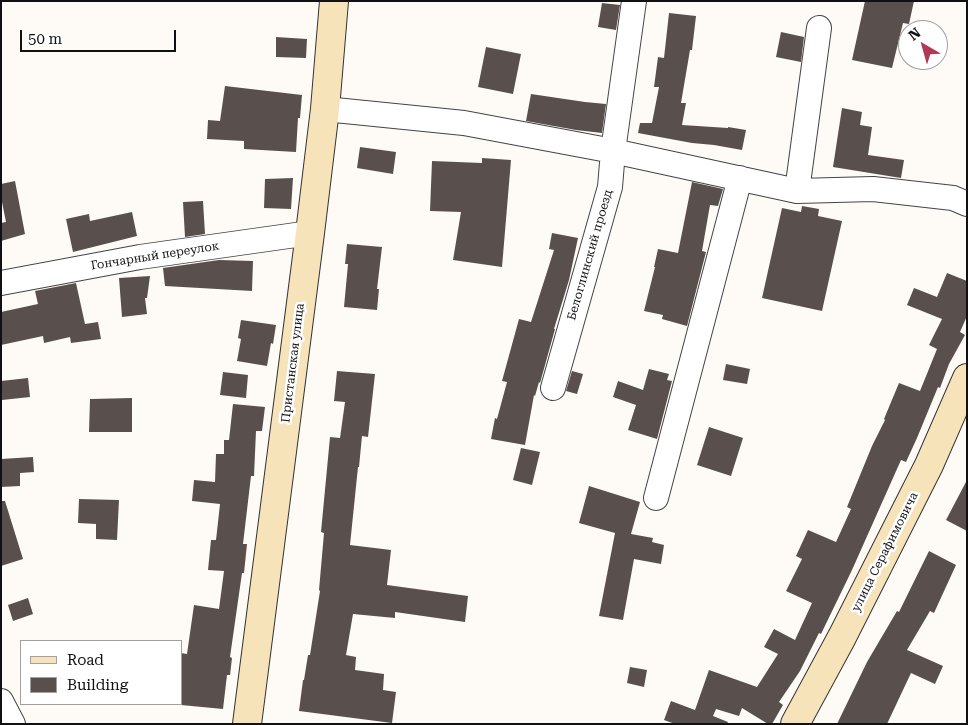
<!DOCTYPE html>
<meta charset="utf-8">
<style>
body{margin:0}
#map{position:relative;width:968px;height:725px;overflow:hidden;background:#fefbf6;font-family:"Roboto Serif",serif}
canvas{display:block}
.frame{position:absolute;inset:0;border:2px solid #111;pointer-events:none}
.legend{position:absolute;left:20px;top:640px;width:162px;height:65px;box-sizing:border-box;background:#fff;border:1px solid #a0a0a0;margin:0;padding:6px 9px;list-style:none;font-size:15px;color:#111}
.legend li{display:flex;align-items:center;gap:10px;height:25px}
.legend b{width:25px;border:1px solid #a0a0a0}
.north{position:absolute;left:898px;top:20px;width:50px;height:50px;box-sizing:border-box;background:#fff;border:1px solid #a0a0a0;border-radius:50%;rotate:322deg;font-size:14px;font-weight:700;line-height:20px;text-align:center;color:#111}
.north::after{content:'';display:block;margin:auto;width:18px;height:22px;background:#b23856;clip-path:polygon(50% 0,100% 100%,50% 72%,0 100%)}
.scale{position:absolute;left:20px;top:30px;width:156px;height:22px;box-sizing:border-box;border:2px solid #111;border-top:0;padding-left:6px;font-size:15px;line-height:18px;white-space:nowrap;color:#111;-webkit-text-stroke:4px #fff;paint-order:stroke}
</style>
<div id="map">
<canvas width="968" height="725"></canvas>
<div class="frame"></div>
<ul class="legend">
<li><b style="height:6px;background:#f6e3b9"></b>Road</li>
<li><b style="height:14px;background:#59504e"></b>Building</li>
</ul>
<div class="north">N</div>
<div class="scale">50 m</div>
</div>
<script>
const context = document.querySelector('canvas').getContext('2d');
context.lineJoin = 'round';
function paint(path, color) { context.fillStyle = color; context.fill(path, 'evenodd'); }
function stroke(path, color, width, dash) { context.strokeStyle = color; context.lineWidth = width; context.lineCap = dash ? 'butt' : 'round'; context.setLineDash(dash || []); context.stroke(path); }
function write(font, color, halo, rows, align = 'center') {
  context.font = font + ' "Roboto Serif",serif'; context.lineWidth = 5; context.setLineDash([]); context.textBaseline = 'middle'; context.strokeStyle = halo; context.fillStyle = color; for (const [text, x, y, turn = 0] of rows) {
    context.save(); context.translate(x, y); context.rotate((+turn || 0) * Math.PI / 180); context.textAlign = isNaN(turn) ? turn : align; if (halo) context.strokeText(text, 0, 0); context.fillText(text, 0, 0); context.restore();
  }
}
const building = new Path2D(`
 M865,1h49l-5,23 -6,-1 -11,45 -40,-8z
 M602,3l18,2 -4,25 -18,-3z
 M669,13l27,3 -4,34h-2l-9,53h5l-4,22 46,3v-1l18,3 -4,20 -28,-5 -22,-2 -54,-10 2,-10h12l7,-36h-5l4,-30 6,1z
 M781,32l23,5 -3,25 -25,-5z
 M276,37l31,2 -1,19 -30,-1z
 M486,47l35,7 -8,40 -35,-7z
 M225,86l77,9 -2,23h-2l-2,34 -52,-3v-8l-37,-2 1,-19 12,1z
 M531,94l54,8 21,2 -4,29 -26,-3 -50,-9z
 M842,108l20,4 -2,13 12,2 -4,28 36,5 -3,18 -68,-11z
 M360,147l36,5 -3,22 -36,-6z
 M482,158l29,2 -9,107 -49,-7 8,-48 -31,-1 2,-50 50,2z
 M293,178l-2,31 -27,-1 1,-29z
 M15,181l10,53 -24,7v-18l5,-1 -5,-25v-13z
 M692,182l31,7 -5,17 -8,-1 -8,46 4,1 -19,74 -25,-7 1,-4 -19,-4 11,-44h-1l4,-18 20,4z
 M203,201l2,33 -20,3 -2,-35z
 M802,206l17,3 -1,7 24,5 -20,90 -60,-13 20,-90 19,4z
 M132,212l5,24 -64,16 -7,-33 23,-5 1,7z
 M552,233l26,5 -9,42 -15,49h1l-15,54 -1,-1 -4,14 -1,-1 -9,50 -34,-6 4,-21 2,1 10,-37 -5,-1 17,-62 12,3 23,-72 -5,-1z
 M347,244l35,3 -5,42h2l-2,21 -33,-3 4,-43h-3z
 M219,260l34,1 -1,30 -87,-5 -2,-18z
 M947,273l20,8v35l-7,16 5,3 -16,29 -9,24 -2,-1 -21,51 -11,24 -5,-2 -49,110 -31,64 -2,-1 -19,38 -21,31 4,3 -11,19h-4l-26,-16 -3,8 -23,-7 -3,7 15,6 -1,2h-52l-11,-4 7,-19 24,9 14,-40 48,17 21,-33 -14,-7 10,-18 21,11 17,-37 -26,-12 16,-32 -6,-3 12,-26 28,12 15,-33 -4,-2 25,-61 13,-26 -1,-1 15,-36 21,8 17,-42 -8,-4 13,-26 -35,-14 7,-17 23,9z
 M150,276l-3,22h-2l2,16 -25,3 -3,-39z
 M76,283l9,41 13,-2 3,17 -30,4 -1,-6 -26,6 -1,-7 -42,9v-33l37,-8 -3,-13z
 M241,320l35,5 -3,19 -2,-1 -4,23 -30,-5 4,-22 -3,-1z
 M726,364l24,5 -3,15 -24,-4z
 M649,369l20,5 -2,6 5,1 -15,58 -29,-9 8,-25 -23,-8 5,-16 25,9z
 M337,371l38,3 -7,63 -6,-1 -3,31h-1l-8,78 41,5 -4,35 81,11 -3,26 -70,-10v6l-42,-4 -7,41 10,2 -1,13 29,4 -1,16 13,2 -4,31 -93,-12 4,-31h1l4,-25h2l10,-64 -1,-1 5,-57 -3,-1 9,-95 10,1 5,-36 -11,-1z
 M572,371l11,3 -6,20 -11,-3z
 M223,372l25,3 -2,23 -26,-3z
 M28,378l2,19 -28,3 -1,-19z
 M132,398v34h-43l1,-33z
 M233,404l32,3 -3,24h-6l-2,45h-3l-8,68h4l-3,29h-2l-12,84 2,1 -2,17h-3l-4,34 -42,-4v-52l6,1 7,-49 25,4 5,-38 -16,-1 3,-30h5l4,-36 -28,-3 2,-21 21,2 1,-28h8v-14h5z
 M709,427l34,11 -12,38 -34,-11z
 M521,448l19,4 -8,33 -19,-5z
 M33,457l1,15 -14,1v13l-19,1v-28z
 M967,480v51l-21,-11z
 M589,486l51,16 -9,32 22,4 -1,4 12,3 -3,19 -27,-5 -11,61 -24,-4 16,-83 -36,-10z
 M79,499l40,1 -2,40 -21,-1v-15l-18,-1z
 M1,501h4l18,58 -22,7z
 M929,551l27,14 -22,48 -4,-2 -23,39 36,16 -8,18 -24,-11 -24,51h-50l30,-62 30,-51 2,1z
 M28,598l5,16 -20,7 -5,-16z
 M630,667l17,3 -3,17 -17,-4z`);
const street = new Path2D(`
 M325,109l139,14 149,28 184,40 76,-2 80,9 14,6
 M797,191l22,-163
 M1,283l139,-26 170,-24
 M553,388l57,-201 3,-36 21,-150
 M656,498l84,-320
 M1,701l12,23`);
const secondary = new Path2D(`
 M247,724l63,-491 15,-124 9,-108
 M795,724l47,-87 87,-172 38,-87`);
const streetNames = [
 ["Белоглинский проезд",590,255,-74],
 ["Гончарный переулок",155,256,-9],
 ["Пристанская улица",293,363,-83],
 ["улица Серафимовича",885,552,-63]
];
paint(building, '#59504e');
stroke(street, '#444', 26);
stroke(secondary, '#333', 30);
stroke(street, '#fff', 24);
stroke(secondary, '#f6e3b9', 28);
write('12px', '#111', '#fff', streetNames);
</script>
